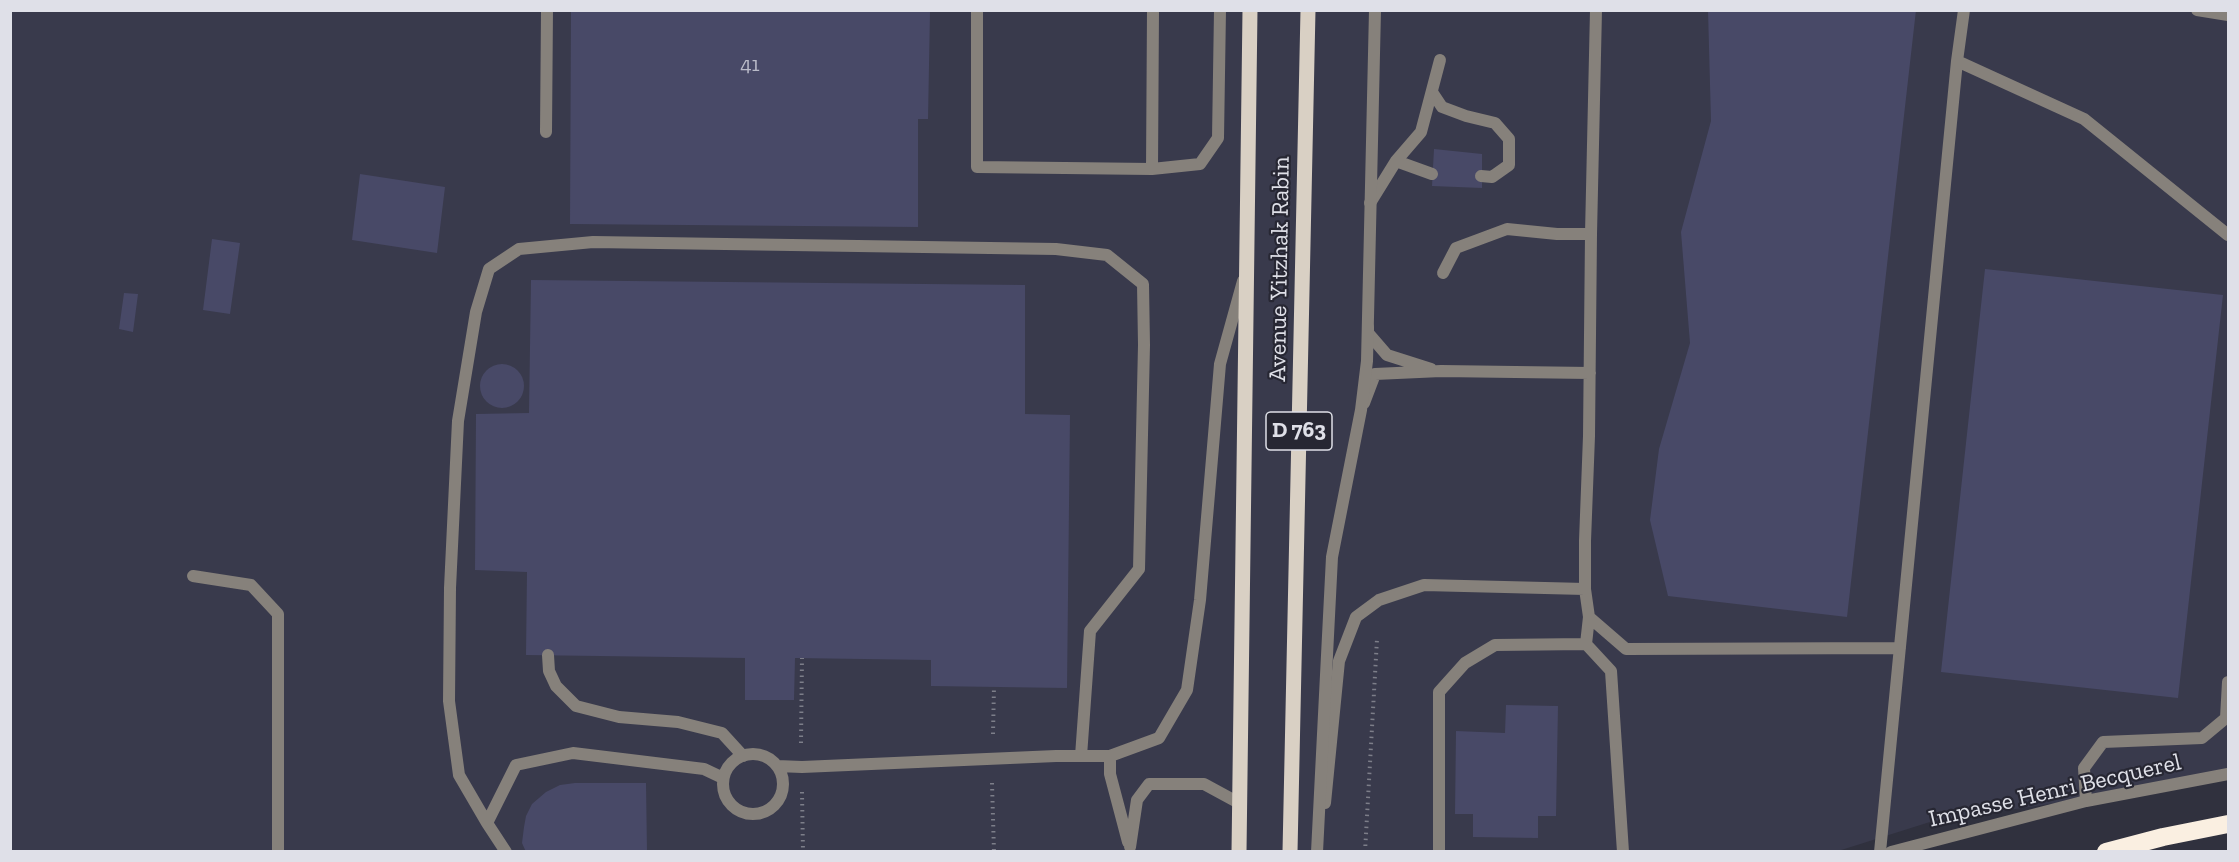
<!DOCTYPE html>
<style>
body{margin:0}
#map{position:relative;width:2239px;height:862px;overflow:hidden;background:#30313e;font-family:"Zilla Slab",serif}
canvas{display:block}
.frame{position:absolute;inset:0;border:12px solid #dfe0e8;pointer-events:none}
</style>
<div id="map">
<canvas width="2239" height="862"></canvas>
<div class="frame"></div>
</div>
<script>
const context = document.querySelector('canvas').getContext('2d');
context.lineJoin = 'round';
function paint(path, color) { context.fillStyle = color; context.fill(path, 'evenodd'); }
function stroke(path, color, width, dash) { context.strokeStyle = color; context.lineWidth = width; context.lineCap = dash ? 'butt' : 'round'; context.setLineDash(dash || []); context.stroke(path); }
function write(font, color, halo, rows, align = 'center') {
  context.font = font + ' "Zilla Slab",serif'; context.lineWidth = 4.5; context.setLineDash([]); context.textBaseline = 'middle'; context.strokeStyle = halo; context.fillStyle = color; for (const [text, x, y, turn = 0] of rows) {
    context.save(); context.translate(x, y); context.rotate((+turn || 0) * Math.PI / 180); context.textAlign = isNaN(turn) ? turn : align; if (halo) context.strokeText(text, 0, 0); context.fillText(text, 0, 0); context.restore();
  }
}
const built = new Path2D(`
 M10,11h2218v767l-295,43 -98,31 -1824,-1z`);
const building = new Path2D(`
 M571,10l359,2 -2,107h-10v108l-348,-3z
 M1708,10h208l-69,607 -179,-21 -18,-76 9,-71 31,-106 -9,-111 30,-111z
 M1434,149l48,5v34l-50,-2z
 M360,174l85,13 -8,66 -85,-13z
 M212,239l28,4 -10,71 -27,-4z
 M1985,269l238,26 -45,403 -237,-26z
 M531,280l494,5v129l45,1 -3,273 -136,-2v-26l-136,-2 -1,42h-49v-42l-219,-3 1,-83 -52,-2 1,-156 53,-1z
 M124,293l14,1 -5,38 -14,-3z
 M480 386a22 22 0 1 1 44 0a22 22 0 1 1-44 0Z
 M1506,705l52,1 -2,110h-18v22l-65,-1v-23h-18l1,-83 49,2z
 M575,783h71l1,69h-121l-4,-9 2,-16 2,-11 6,-12 14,-12 14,-7z`);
const path = new Path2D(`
 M993,734l1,-48
 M801,743l1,-85
 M992,783l2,69
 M802,792l1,60
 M1365,852l12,-213`);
const lane = new Path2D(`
 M977,10v157l175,2 1,-159
 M1596,10l-5,224 -2,202 -4,105v48l4,28 37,32 274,-1
 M2197,10l31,5
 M1957,61l127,58 144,116
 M1432,92l10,15 24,9 29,7 14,16v26l-17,12 -11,-1
 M546,132l1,-122
 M1396,161l36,13
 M1152,169l48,-5 18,-26 2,-128
 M1370,203l26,-42 25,-29 19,-72
 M1443,273l13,-25 51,-19 50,5h34
 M1368,327v6l19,22 44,14
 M1364,403l11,-29 66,-3 149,2
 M193,576l58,9 27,29v238
 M1586,644l3,-27
 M548,655l1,16 7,15 20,20 43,11 59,5 44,11 21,23
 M723 784a30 30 0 1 1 60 0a30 30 0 1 1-60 0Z
 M1110,756v18l18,68
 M777,766l25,1 254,-11h54l49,-18 28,-48 13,-90 20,-236 23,-83
 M2086,801l-2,-33 19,-26 99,-4 24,-20 2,-36
 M1325,803l14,-142 17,-44 23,-17 45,-15 161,4
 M487,823l-28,-48 -10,-74 1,-113 8,-167 18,-109 13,-43 30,-20 74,-7 463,7 51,6 36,29 1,61 -5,224 -49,62 -9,125
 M1130,847l7,-47 12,-16h55l35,19
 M506,852l-19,-29 29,-58 57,-12 131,16 19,9
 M1439,852v-160l26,-29 30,-18 91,-1 25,27 12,181
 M1880,852l77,-791 7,-51
 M1891,852l195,-51 142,-27`);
const street = new Path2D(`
 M1317,852l15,-295 29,-147 6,-49 8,-351`);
const primary = new Path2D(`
 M1239,852l11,-842
 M1290,852l18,-842`);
const highway = new Path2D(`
 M2106,852l57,-15 65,-13`);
const numberNames = [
 ["41",750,65]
];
const shields = [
 [1299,431,66]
];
const shieldNames = [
 ["D 763",1299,431]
];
const streetNames = [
 ["Avenue Yitzhak Rabin",1280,269,-89],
 ["Impasse Henri Becquerel",2055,791,-13]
];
paint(built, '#393a4c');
paint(building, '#484967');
stroke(path, '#7d7e89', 4, [1.5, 4.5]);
stroke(lane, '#86817b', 12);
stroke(street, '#86817b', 12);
stroke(primary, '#d9d0c4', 15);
stroke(highway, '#faefe1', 18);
write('21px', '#b9bac8', null, numberNames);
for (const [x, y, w] of shields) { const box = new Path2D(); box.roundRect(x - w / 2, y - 19, w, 38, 4.5); context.fillStyle = '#272733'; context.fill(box); stroke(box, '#dfe0e8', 1.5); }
write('bold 22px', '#dfe0e8', null, shieldNames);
write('24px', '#dfe0e8', '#272733', streetNames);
</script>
